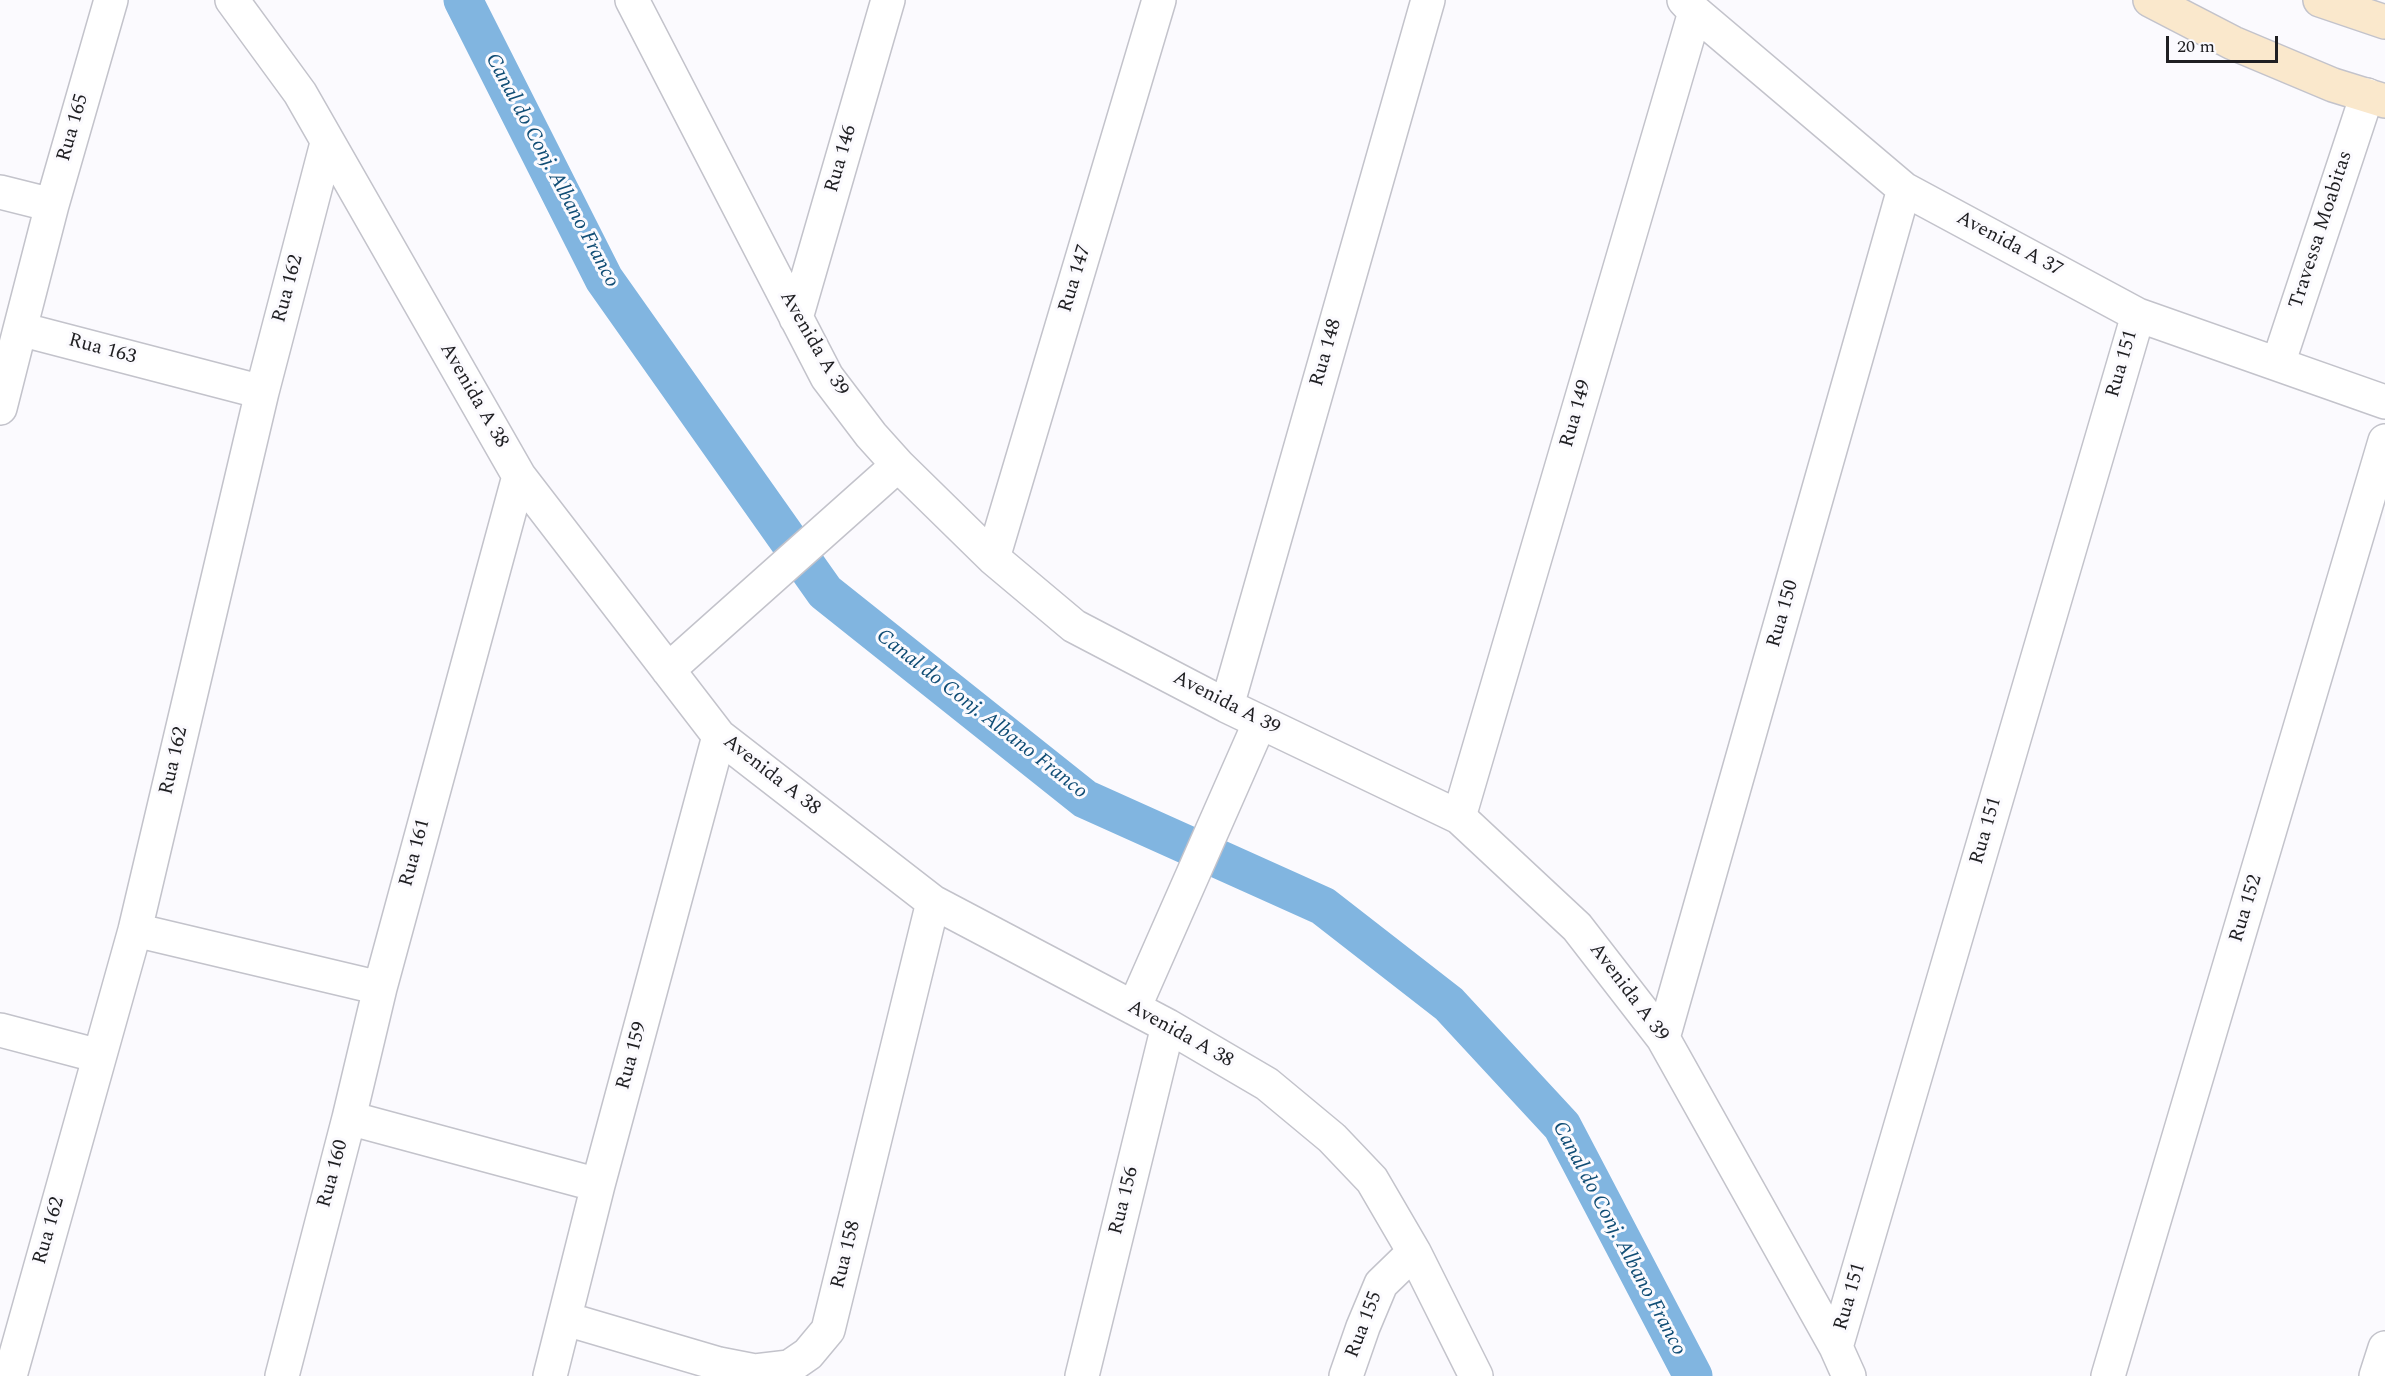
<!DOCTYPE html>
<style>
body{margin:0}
#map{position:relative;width:2385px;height:1376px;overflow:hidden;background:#fbfafe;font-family:Spectral,serif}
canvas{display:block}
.scale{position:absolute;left:2166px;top:36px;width:112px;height:27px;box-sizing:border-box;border:3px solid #1f1f22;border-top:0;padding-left:8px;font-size:18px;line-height:21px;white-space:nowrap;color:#1f1f22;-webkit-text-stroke:4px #fbfafe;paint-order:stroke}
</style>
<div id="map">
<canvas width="2385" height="1376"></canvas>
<div class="scale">20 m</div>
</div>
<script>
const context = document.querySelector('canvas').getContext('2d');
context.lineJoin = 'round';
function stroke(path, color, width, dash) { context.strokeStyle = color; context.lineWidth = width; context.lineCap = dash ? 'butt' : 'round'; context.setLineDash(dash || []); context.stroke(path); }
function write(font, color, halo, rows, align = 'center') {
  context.font = font + ' Spectral,serif'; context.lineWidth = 6; context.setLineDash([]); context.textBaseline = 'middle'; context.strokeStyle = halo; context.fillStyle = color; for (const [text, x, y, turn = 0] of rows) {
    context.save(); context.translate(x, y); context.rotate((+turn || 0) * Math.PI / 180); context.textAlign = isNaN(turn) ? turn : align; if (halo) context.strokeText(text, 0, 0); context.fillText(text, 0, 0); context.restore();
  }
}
const canal = new Path2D(`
 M463,0l141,279 221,313 260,207 238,107 126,98 113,122 131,250`);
const street = new Path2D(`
 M232,0l68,93 219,383 200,260 214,166 235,124 99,58 65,54 40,42 42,72 62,124
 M632,0l195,377 44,58 27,30 95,93 81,68 153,80 232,111 118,110 86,111 173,309 13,29
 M1684,0l11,12 209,177 234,126 247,87
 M0,192l52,13 59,-205
 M796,318l92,-318
 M20,329l32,-124
 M2278,364l89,-269
 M0,408l20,-79 242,63
 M993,558l166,-558
 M668,670l230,-205
 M1227,706l201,-706
 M1459,817l236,-805
 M135,930l245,58 139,-512
 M1134,1008l126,-286
 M0,1030l99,26
 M1663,1038l241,-849
 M349,1118l31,-130
 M566,1319l153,45 36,7 34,-4 19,-13 20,-24 105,-428
 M1836,1347l302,-1032
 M10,1376l125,-446 127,-538 65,-249
 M282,1376l67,-258 249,67
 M550,1376l48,-191 121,-449
 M1082,1376l86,-350
 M1346,1376l17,-49 18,-43 33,-32
 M2108,1376l277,-935
 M2376,1376l9,-28`);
const secondary = new Path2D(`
 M2150,0l83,43 100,42 52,16
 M2320,0l65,22`);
const streetNames = [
 ["Rua 165",74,128,-74],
 ["Rua 146",842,159,-74],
 ["Travessa Moabitas",2322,230,-72],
 ["Avenida A 37",2009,245,28],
 ["Rua 147",1076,279,-73],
 ["Rua 162",289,289,-75],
 ["Avenida A 39",813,344,60],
 ["Rua 163",102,350,15],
 ["Rua 148",1327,353,-74],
 ["Rua 151",2123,364,-74],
 ["Avenida A 38",473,396,60],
 ["Rua 149",1577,414,-74],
 ["Rua 150",1784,614,-74],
 ["Avenida A 39",1226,704,27],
 ["Rua 162",175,761,-77],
 ["Avenida A 38",771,776,38],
 ["Rua 151",1987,831,-74],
 ["Rua 161",416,853,-75],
 ["Rua 152",2247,909,-73],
 ["Avenida A 39",1628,993,53],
 ["Avenida A 38",1180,1035,29],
 ["Rua 159",633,1056,-75],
 ["Rua 160",334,1174,-75],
 ["Rua 156",1125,1201,-76],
 ["Rua 162",50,1231,-74],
 ["Rua 158",847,1255,-76],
 ["Rua 151",1851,1297,-74],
 ["Rua 155",1365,1325,-69]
];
const waterNames = [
 ["Canal do Conj. Albano Franco",551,171,62],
 ["Canal do Conj. Albano Franco",981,715,38],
 ["Canal do Conj. Albano Franco",1618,1239,62]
];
stroke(canal, '#81b5e0', 39);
stroke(street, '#c3c3cb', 36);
stroke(secondary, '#c3c3cb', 36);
stroke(street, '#fff', 33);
stroke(secondary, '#fae8cc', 33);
write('20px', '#1f1f22', '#fbfafe', streetNames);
write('italic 21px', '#104d75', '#fbfafe', waterNames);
</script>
